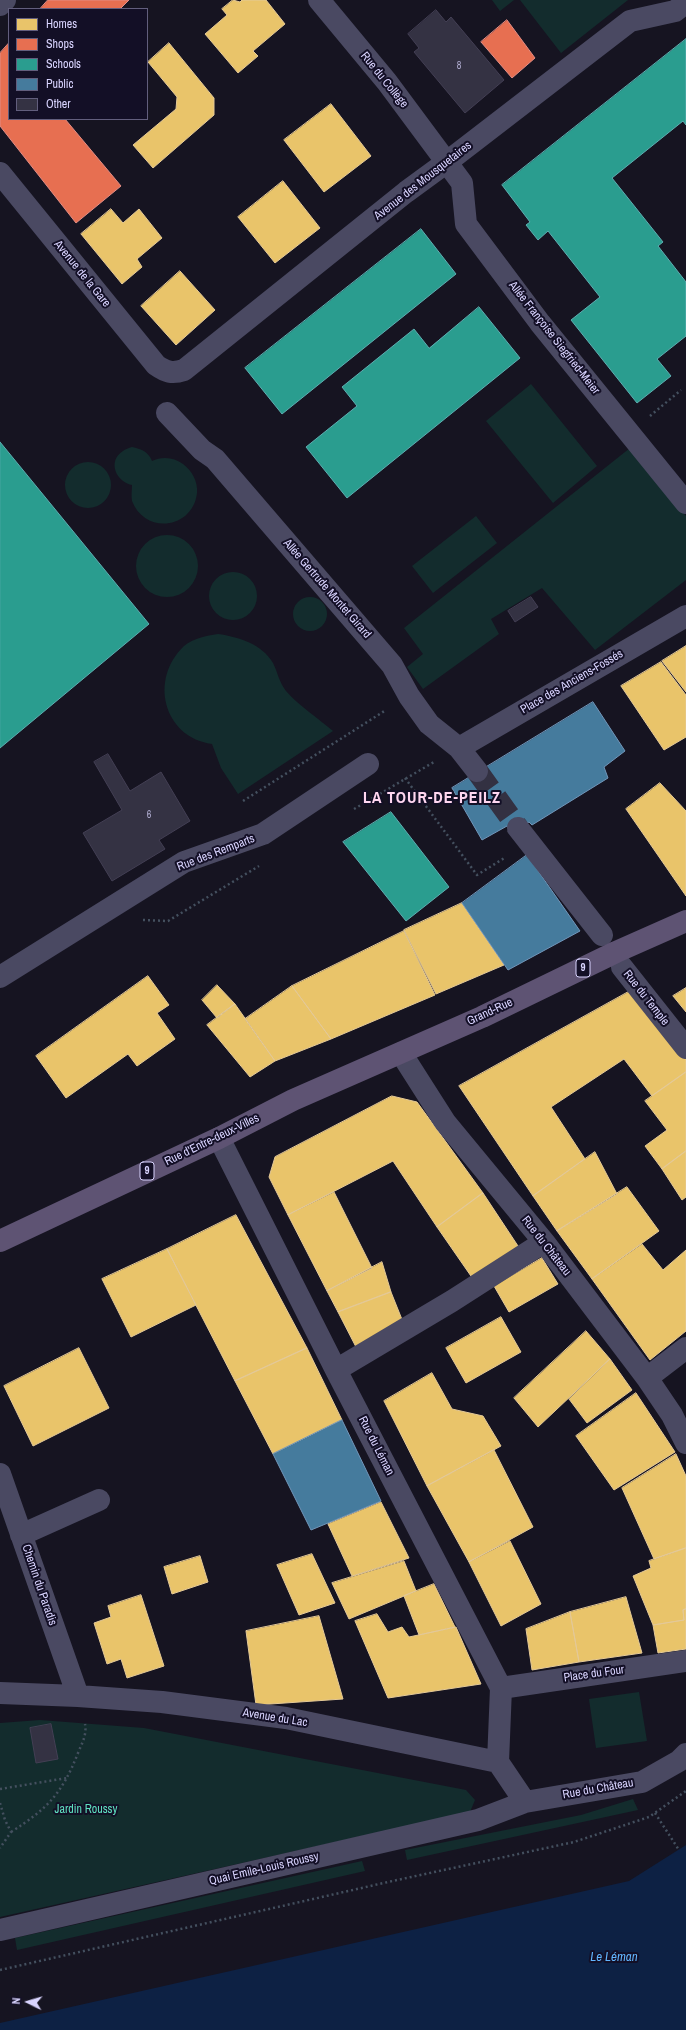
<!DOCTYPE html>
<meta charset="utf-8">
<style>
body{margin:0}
#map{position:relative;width:686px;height:2030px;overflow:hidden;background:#161421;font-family:"Archivo Narrow",sans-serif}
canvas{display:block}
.legend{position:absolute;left:8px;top:8px;width:140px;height:112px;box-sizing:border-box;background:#130f26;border:1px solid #625e7d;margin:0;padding:5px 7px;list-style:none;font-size:12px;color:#d9d4ff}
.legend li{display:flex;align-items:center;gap:8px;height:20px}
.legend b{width:20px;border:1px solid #625e7d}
.north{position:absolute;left:8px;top:1982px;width:40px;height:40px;-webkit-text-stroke:3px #130f26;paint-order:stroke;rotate:275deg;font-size:11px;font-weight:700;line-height:16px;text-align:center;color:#d9d4ff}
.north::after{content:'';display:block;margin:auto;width:14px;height:18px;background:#d9d4ff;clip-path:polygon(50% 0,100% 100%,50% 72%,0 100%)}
</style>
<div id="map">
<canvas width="686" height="2030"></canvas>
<ul class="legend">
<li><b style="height:11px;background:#e9c46a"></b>Homes</li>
<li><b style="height:11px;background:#e76f51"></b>Shops</li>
<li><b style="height:11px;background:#2a9d8f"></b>Schools</li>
<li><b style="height:11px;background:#457b9d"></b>Public</li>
<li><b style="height:11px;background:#343243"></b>Other</li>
</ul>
<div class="north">N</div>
</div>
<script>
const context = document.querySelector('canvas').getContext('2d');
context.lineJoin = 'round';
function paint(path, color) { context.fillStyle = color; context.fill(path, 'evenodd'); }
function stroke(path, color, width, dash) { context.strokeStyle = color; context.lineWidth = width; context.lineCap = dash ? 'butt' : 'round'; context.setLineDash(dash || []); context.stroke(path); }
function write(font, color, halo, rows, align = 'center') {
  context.font = font + ' "Archivo Narrow",sans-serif'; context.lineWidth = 4; context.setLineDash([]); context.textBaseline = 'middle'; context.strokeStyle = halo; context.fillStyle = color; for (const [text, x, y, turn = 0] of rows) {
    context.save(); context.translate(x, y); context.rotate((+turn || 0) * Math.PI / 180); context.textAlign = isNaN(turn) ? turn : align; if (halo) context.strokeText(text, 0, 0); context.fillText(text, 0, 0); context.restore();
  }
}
const green = new Path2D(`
 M492,0h22l-14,11z
 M520,0h108l-67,53z
 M531,384l66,82 -44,37 -67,-82z
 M132,447c9,2 16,4 20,14 10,-5 22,-4 31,3 9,7 15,17 14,29 -4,36 -52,42 -65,8 -1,-5 0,-11 0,-16 -16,-3 -25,-24 -9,-34 2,-2 6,-3 9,-4z
 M630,448l56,68v64l-91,70 -53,-62 -51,31 8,15 -76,55 -16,-22 16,-13 -19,-26z
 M65 485a23 23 0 1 1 46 0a23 23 0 1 1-46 0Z
 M476,516l21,27 -64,50 -21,-27z
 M136 566a31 31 0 1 1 62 0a31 31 0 1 1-62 0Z
 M209 596a24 24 0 1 1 48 0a24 24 0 1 1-48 0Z
 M293 614a17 17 0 1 1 34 0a17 17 0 1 1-34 0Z
 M218,634c21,3 44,10 55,29 5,10 6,19 13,28 13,15 32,27 47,40l-95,63 -17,-26 -9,-24c-49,-7 -63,-65 -28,-98 10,-8 22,-10 34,-12z
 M639,1692l8,49 -51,7 -7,-49z
 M40,1720l104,8 322,62 9,10 -5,12 -470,105v-194z
 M633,1799l5,11 -231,50 -2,-10 176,-35z
 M362,1861l3,10 -348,79 -2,-12z`);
const water = new Path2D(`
 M686,1845v185h-686v-7l629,-142z`);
const homes = new Path2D(`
 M233,0l7,2 2,-2h24l19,24 -32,27 5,5 -20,17 -33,-39 22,-19 -5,-6z
 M169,43l45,55v17l-61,53 -20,-23 43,-36 1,-12 -29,-35z
 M331,104l40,52 -47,36 -40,-52z
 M283,181l37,47 -45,35 -37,-46z
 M111,209l12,14 16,-14 23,29 -25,21 5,8 -20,17 -41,-50z
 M180,271l35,39 -39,35 -35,-39z
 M686,646v46l-24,-31z
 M661,662l25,33v42l-22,13 -43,-64z
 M660,783l26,28v85l-60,-87z
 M462,903l42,62 -68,29 -32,-64z
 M404,931l31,64 -104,44 -39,-53z
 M148,976l21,29 -12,8 18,26 -38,27 -9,-12 -62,44 -30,-42z
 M217,985l18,19 -18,14 -15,-18z
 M292,986l39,53 -56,22 -30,-42z
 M686,988v24l-13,-16z
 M632,990l54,69v13l-34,24 -28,-37 -73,48 34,52 -52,37 -74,-110z
 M235,1004l40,57 -25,16 -43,-52z
 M686,1072v79l-24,18 -17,-23 22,-16 -22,-29z
 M392,1096l25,6 66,91 -46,34 -44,-66 -105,54 -19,-38 6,-20z
 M686,1151v46l-4,3 -20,-31z
 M595,1152l22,42 -60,37 -24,-35z
 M627,1187l32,44 -67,48 -35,-48z
 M334,1192l38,76 -45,23 -39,-76z
 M483,1193l37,56 -47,30 -36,-52z
 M236,1215l71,133 -72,33 -68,-132z
 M642,1244l21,26 23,-20v81l-36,29 -58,-81z
 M167,1249l29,56 -65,32 -29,-58z
 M542,1258l16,26 -49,28 -15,-26z
 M382,1262l9,30 -53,20 -11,-21z
 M391,1292l12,30 -47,25 -18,-35z
 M501,1317l20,35 -55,31 -20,-35z
 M586,1331l24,28 -72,68 -24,-29z
 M79,1348l30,60 -76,38 -29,-60z
 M307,1348l35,72 -69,34 -38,-73z
 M610,1359l22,31 -45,33 -18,-24z
 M432,1373l20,36 31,7 18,30 -74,40 -43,-85z
 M636,1393l39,59 -61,38 -38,-54z
 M494,1450l39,77 -64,35 -42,-76z
 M676,1454l10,22v72l-32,11 -32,-71z
 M381,1502l28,56 -57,18 -24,-52z
 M510,1541l31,63 -40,22 -32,-64z
 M686,1548v61l-3,1 1,10 -31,5 -20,-49 18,-8 -2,-7z
 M312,1554l23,49 -36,12 -22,-50z
 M200,1556l8,26 -36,12 -8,-27z
 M404,1561l12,30 -67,28 -17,-36z
 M434,1584l21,43 -36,8 -15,-39z
 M141,1595l23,71 -37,12 -6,-19 -14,5 -13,-41 17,-6 -3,-11z
 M626,1597l16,56 -63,9 -9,-50z
 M686,1609v40l-28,4 -5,-28 31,-5 -1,-10z
 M570,1612l9,50 -47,8 -6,-41z
 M377,1614l11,18 14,-5 7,10 47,-10 25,57 -93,14 -33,-77z
 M319,1616l24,83 -87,6 -10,-74z`);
const shops = new Path2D(`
 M48,0h81l-9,9h-80z
 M507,20l28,38 -23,20 -31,-36z
 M9,43v76h56l56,67 -45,37 -76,-97v-73z`);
const schools = new Path2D(`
 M686,39v86l-3,-4 -71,57 51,64 -5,4 28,36v54l-29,23 14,17 -34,27 -66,-83 29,-23 -52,-66 -10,9 -12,-15 4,-3 -28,-37z
 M421,229l35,45 -174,140 -37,-46z
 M479,307l41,51 -173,140 -41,-51 51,-41 -15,-19 72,-58 15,19z
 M0,442l149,182 -149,124z
 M391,812l58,75 -43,34 -63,-79z`);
const public = new Path2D(`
 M593,702l32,49 -21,16 4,11 -76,47 -3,-3 -18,10 -4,-6 -25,14 -30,-52z
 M527,855l53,76 -72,39 -46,-67z
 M342,1420l39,81 -70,29 -38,-76z`);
const building = new Path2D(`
 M436,10l10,12 5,-5 53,63 -39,33 -51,-61 5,-4 -11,-14z
 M531,597l7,10 -23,15 -7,-11z
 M108,754l22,37 31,-19 29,49 -31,19 6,9 -53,32 -29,-48 39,-23 -28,-48z
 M51,1724l7,35 -22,4 -6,-35z`);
const minorTunnel = new Path2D(`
 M477,771l41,57`);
const path = new Path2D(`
 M650,416l31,-26
 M405,778l72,97 29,-18
 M243,801l143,-91
 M354,809l80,-47
 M143,920l25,1 91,-55
 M0,1789l67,-11
 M0,1803l5,17 6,12 -11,16
 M655,1813l24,37
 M11,1832c36,-23 51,-38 67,-79 4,-10 9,-18 7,-29
 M0,1970l388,-88 186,-40 75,-25 37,-26`);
const minor = new Path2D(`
 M319,0l68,82 75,101 4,41 74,99 146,180
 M0,5l5,-5
 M0,173l156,192c10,7 16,9 28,5l222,-178 41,-30 183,-141 45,-10 11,-8
 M167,413l35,37 13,9 177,206 17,31 20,28 30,24 18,23
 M459,748l227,-132
 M518,828l84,107
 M622,967l64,81
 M0,977l184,-115 79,-28 105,-70
 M401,1053l44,69 99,120 103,136 25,37 14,28
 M219,1138l117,232 165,318 -3,74
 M336,1370l116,-69 92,-59
 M647,1378l39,-30
 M0,1474l78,222
 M21,1535l78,-35
 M501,1688l185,-27
 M0,1693l78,3 84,6 124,16 212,44 27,40
 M0,1930l478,-110 47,-18 117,-20 37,-21 7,-7`);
const major = new Path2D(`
 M0,1241l219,-103 74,-38 189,-83 134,-65 70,-31`);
const numberNames = [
 ["8",459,66],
 ["6",149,815]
];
const shields = [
 [583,968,14],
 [147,1171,14]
];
const shieldNames = [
 ["9",583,968],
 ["9",147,1171]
];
const streetNames = [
 ["Rue du Collège",384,80,51],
 ["Avenue des Mousquetaires",423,181,-38],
 ["Avenue de la Gare",82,274,51],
 ["Allée Françoise Siegfried-Meier",554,338,52],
 ["Allée Gertrude Montet Girard",327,589,49],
 ["Place des Anciens-Fossés",572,682,-30],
 ["Rue des Remparts",216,853,-21],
 ["Rue du Temple",646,998,52],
 ["Grand-Rue",490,1012,-25],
 ["Rue d'Entre-deux-Villes",212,1140,-26],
 ["Rue du Château",546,1246,52],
 ["Rue du Léman",376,1446,63],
 ["Chemin du Paradis",39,1585,71],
 ["Place du Four",594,1674,-8],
 ["Avenue du Lac",275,1718,9],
 ["Rue du Château",598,1789,-10],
 ["Quai Emile-Louis Roussy",264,1869,-13]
];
const parkNames = [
 ["Jardin Roussy",86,1810]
];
const waterNames = [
 ["Le Léman",614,1958]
];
const districtNames = [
 ["LA TOUR-DE-PEILZ",432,799]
];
paint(green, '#132c2d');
paint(water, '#0d2144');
paint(homes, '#e9c46a');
stroke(homes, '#e4c997', 1);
paint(shops, '#e76f51');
stroke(shops, '#e38d85', 1);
paint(schools, '#2a9d8f');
stroke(schools, '#5eaeb1', 1);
paint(public, '#457b9d');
stroke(public, '#7196ba', 1);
paint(building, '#343243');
stroke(building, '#433f54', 1);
stroke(minorTunnel, '#333142', 22, [22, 11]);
stroke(path, '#44505f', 2.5, [2, 3]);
stroke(minor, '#4a4962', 22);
stroke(major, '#5e5373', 22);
write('10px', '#b0acd0', null, numberNames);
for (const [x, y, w] of shields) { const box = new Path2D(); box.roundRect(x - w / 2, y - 9, w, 18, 3); context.fillStyle = '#130f26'; context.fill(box); stroke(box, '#d9d4ff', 1); }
write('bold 11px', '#d9d4ff', null, shieldNames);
write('12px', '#d9d4ff', '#130f26', streetNames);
write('12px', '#5fe0c0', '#130f26', parkNames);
write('italic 13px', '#62b6ff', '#130f26', waterNames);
context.letterSpacing = '1px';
write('bold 16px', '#ffd6f0', '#130f26', districtNames);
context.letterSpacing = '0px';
</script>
